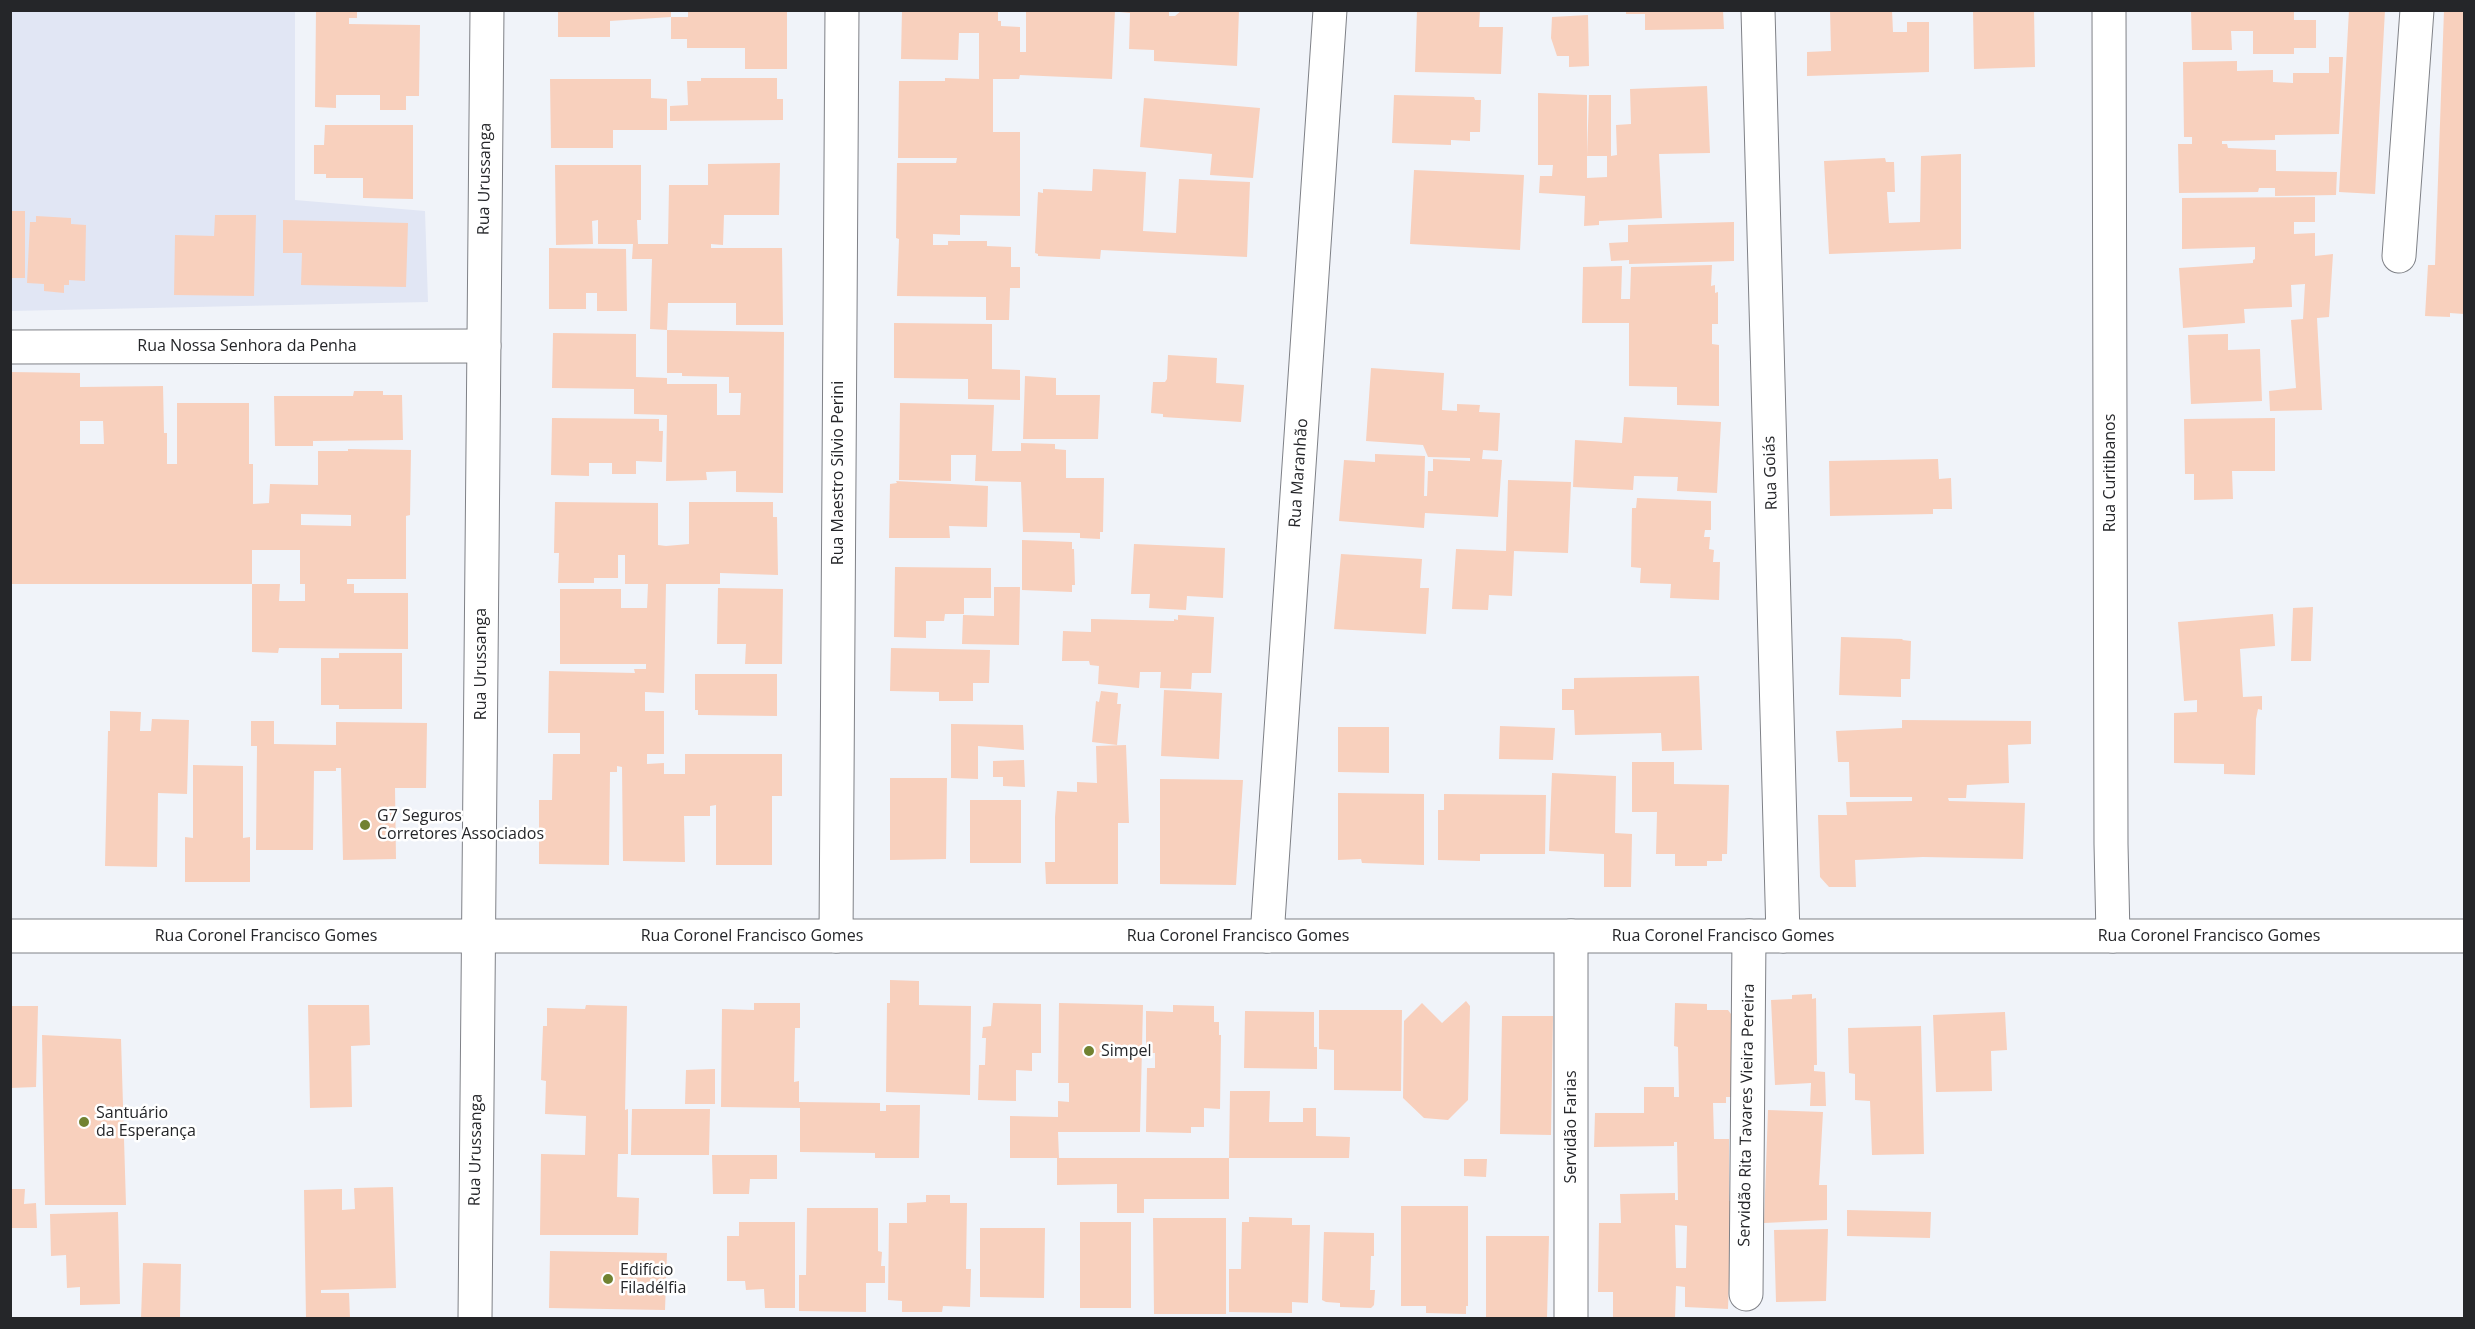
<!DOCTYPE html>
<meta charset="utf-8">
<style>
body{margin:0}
#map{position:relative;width:2475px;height:1329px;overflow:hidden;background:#f0f3f9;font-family:"Open Sans",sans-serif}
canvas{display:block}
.frame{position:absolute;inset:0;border:12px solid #252629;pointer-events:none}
</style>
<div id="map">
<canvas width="2475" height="1329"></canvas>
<div class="frame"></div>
</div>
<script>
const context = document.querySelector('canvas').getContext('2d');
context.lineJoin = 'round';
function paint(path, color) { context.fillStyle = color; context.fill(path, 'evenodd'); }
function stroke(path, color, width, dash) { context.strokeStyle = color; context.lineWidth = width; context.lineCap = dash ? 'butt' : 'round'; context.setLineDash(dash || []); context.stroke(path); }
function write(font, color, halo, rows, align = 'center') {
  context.font = font + ' "Open Sans",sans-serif'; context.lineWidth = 5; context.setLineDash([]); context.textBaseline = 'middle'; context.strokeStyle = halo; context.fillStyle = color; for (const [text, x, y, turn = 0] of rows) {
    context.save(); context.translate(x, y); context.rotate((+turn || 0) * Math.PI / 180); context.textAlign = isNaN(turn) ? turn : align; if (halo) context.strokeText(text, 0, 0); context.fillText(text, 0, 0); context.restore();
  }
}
const built = new Path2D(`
 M10,11h285v189l130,11 3,91 -417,9z`);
const building = new Path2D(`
 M316,10h41v8h-8v6l71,1 -1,71h-13v14h-26v-15h-44v13l-21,-1z
 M558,10h113v7l-61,4v16h-52z
 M688,10h99v59h-42v-21h-58v-9h-16v-22h17z
 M902,10h96v11h3v5l19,1v25h6v-42h89l-3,69 -92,-4 -1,4h-26v53h27v84l-60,-1v20l-27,-1v11h15v-4h39v5l24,1v20h9v21h-10l-1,32h-23v-23l-89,-1 2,-57 -3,-1 1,-75h59l1,-5h-59l1,-77h46v-3l34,1v-46h-20l-1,27 -57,-1z
 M1120,10h49v6h6l7,-6h57l-2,56 -83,-5v-11l-25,-1 1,-36 -10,-1z
 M1417,10h63l-1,17h24l-2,47 -86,-2z
 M1626,10h97l1,19 -79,1v-16h-19z
 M1830,10h62l1,22h14v-10h22v50l-122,4v-24l24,-1z
 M1973,10h61l1,57 -61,2z
 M2191,10h103v10h22v28h-22v6h-41v-23h-22l1,19h-40z
 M2349,10h36l-10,184 -36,-2z
 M2444,10h20v304l-14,-1v4l-25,-1 3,-51h7z
 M1588,15l1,51 -20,1v-11h-12l-6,-18 1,-21z
 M2329,57h14l-4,77 -64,1v5l-53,1v3h5l1,4 48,2v21l61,1 -1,23 -61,1v-8h-16l-1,4 -79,1 -1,-49h14v-7h-8l-1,-75 54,-1v10l36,-1v12l20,1v-10h36z
 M701,78h76v21h6v21l-113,1v-15l18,-1 -1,-24h14z
 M550,79h101v19l16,1v31h-54v18h-62z
 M1707,86l3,67 -51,1 3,64 -63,3v4l-15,1 1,-30 -46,-3 1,-17h12l1,-11h-15v-72l49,2v83l20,-1v-21h-20l2,-61h22v61l6,-1 -1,-30 15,-1 -1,-35z
 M1394,95l80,2 1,3h6l-1,32h-10v9l-19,-1v5l-59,-2z
 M1144,98l116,10 -7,70 -43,-3 2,-21 -72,-7z
 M325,125h88v74l-50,-1v-20h-37v-4h-12v-29h10z
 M1961,154v95l-132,5 -5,-93 61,-3 1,4h8l1,30h-8l2,31 31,-1 1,-66z
 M780,163l-1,52h-55l-1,30 -12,-1v4h71l1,77h-47v-22h-68l-1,27 -17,-1 2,-70h-20l1,-15h-35v-24l-6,1 1,23 -37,1 -1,-80h86v55h-4l1,24h30l1,-59h39v-21z
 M1093,169l53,3 -3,59 33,2 3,-54 71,3 -3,75 -146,-7 -1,9 -62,-3v-2l-3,-1 3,-61 5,1v-4l49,2z
 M1414,170l110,5 -4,75 -110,-6z
 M2315,197v25h-21v12l21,-1v23l18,-2 -4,63 -12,1 5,92 -52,1 -1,-20 27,-3 -5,-68 12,-1 2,-35 -14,1 1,22 -48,2 1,14 -62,5 -4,-60 74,-5v-3l2,-1v-12l-73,2v-51z
 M10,211h15v67h-15z
 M215,215h41l-2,81 -80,-1 1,-60 39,1z
 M36,216l35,2v6l15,1 -1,56 -16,-1v5h-5v8l-20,-2v-7l-17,-1 3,-61h6z
 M283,220l125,3 -2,64 -105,-2 1,-32h-19z
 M1734,222v39l-105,3v-4l-18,1 -2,-18 19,-1v-17z
 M549,248l77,1 1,62h-30v-18h-11v16h-37z
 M1712,265l-1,21 4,-1v8l3,-1v32h-6v20l7,1v61l-42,-1v-18l-48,-1v-63h-47l1,-56 39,-1 -1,33h9l1,-32z
 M894,323l98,1v45l28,1v30l-52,-1v-20l-74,-1z
 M667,330l117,2 -1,161 -47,-1v-21l-30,1 1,8 -41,1 1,-66 -33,-1v-25l-82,-1 1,-55 83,1v43l31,1v6h50v31h23l1,-22h-12v-16l-47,-1v-3h-15z
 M2228,334v16l32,-1 2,52 -71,3 -3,-69z
 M1168,355l49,3 -1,25 28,2 -3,37 -78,-5v-3l-12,-1 2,-31h12l2,-3z
 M1371,368l73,5 -2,37 15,1v-7l23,1 -1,7 21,1 -2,38 -15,-1 -1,9 20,1 -4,57 -73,-4 -1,15 -85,-7 5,-61 31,2v-8l50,2 -1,40h3l1,-25h5v-12l37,2v-3l-42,-1 -5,-12 -57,-4z
 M10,372l70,1v14l83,-1 1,47h3v31h10v-61h72v61h4v40l16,-1 1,-19 48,1v-34h30v-2l63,1 -1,65 -4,1v63h-59v5h7v9h54v56l-129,-1 -1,5 -26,-1v-68h28l-1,17h26v-17h-5v-34h-48v34h-242zM80,421h23l1,23h-24zM301,514l50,1v11l-50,-1z
 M1025,376l31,2v17h44l-2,44h-75z
 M354,391h29v4h19l1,45 -90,1v5h-38l-1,-50h79z
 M900,403l94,2 -2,46h29v-8l34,1v5l11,1v28h38l-1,54h-3v7l-20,-1v-5l-57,-1 -2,-50 -46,-1 1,-26h-25v26l-52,-1z
 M1624,417l97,5 -4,71 -40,-2 1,-14 -44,-1 -1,14 -60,-3 2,-47 47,3z
 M552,418l107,1v12h4l-1,31 -26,-1v13h-24v-11h-23v13l-38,-1z
 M2275,418v53h-43l1,28 -39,1v-26h-9l-1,-55z
 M1938,459l1,20 12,-1 1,31h-19v5l-103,2 -1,-55z
 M1508,480l63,2 -3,71 -54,-2 -2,45 -23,-1 -1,15 -36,-1 4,-60 50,2z
 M896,481l92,5 -1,41 -38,-1 1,12h-61l1,-54 7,-1z
 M1637,498l74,3v29h-6l-1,7h6l-1,12 5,1 -1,12h7l-1,38 -49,-2 1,-14 -31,-1 1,-15 -10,-1 1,-59h4z
 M555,502l103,1v42l8,1 23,-2v-42h84v15h4l1,58 -58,-2v11h-54l-2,109 -19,-1v19h19v43h-17v10l17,-1v11h21v-20h97v42h-10v69h-56v-60l-6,1v10h-26l1,46 -62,-1 -1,-94 -5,-1v6h-7l-1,93 -70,-1v-64h13l1,-46h27v-21h-32l1,-62 86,2 -1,-4h12v-5h-86v-75h61v19h26l1,-24h-23v-29h-7v23h-24v5h-36l1,-30h-5z
 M1022,540l50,2v7h2l1,36h-3v7l-50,-2z
 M1134,544l91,4 -2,50 -36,-2 -1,14 -37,-2 1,-14h-19z
 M1341,554l81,5 -2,29h9l-3,46 -92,-5z
 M895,567l96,1v30h-27v16h-19l-1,7h-18v17l-32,-1z
 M994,587h26l-1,58 -57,-1 1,-29 31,1z
 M718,588l65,1 -1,75h-37l1,-20h-29z
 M2313,607l-2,54h-20l2,-53z
 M2273,614l2,32 -35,3 3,48 19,-1v14l-4,-1 -2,10 -1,56 -31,-1v-10l-50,-1v-50l23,-1v-12l-13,1 -6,-79z
 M1178,615l36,2 -3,56h-19l-1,16 -31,-1 1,-16h-21l-1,16 -41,-4 1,-18 -9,-1 -1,-4h-27l1,-30 28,1v-13l83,2v-2l4,1z
 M1841,637l62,2 -1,1 9,1 -1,38h-9v18l-62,-2z
 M891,648l99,2 -1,33h-16v18h-34v-9l-49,-1z
 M339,653h63v56h-63v-4h-18v-47h18z
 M695,674h82v42l-79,-1v-5h-3z
 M1699,676l3,74 -40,1 -1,-18 -86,2 -1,-25h-12v-21h12v-11z
 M1164,690l58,3 -3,66 -58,-3z
 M1101,691l17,2 -1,11h4l-4,41 -25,-3 4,-41 3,1z
 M110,711l31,1 -1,19h11l1,-12 37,1 -2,74 -29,-1 -1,74 -52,-1 3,-135h2z
 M1902,720l129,1v23l-23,1 1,38 -42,2 -1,13h-18l1,3 76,2 -2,56 -100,-2 -68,3 1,27h-27l-9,-10 -2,-62h29l-1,-13 66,-1v-4h-62l-1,-35h-11l-2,-31 66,-3z
 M251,721h23v23l62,1v-23l91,1 -1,65h-31l1,71 -53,1 -2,-92h-5v3h-22l-1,79h-57l1,-104h-6z
 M951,724l72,1 1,25 -46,-4v33l-27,-1z
 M1500,726l55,2 -2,32 -54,-1z
 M1338,727h51v46l-51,-1z
 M1126,745l3,78h-11v61h-72l-1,-22h10v-45l2,-26 20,1v-10l20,1 -1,-37z
 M1024,760l1,27 -22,-1v-9h-10v-16z
 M1632,762h42v22l55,1 -2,69h-5v7h-15v5h-32v-12h-19l1,-42h-25z
 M193,765l50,1v72l7,-1v45h-65v-45l8,1z
 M1552,773l64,3 -1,57 17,1 -1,53h-27v-33l-55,-3z
 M890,778h57l-1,81 -56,1z
 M1160,779l83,1 -7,105 -76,-1z
 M1338,793l86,1v71l-62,-2 -1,-4 -23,1z
 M1444,794l102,1 -1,59h-65v7l-42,-1v-50h6z
 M970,800h51v63h-51z
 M890,980l29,1v24l52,1 -1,89 -84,-3 1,-89h3z
 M1812,994v5l4,-1 1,67h-3v6l11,1 1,34h-16l1,-23 -36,2 -4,-85 21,-1v-4z
 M1466,1001l4,5 -2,94 -20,20 -24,-2 -21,-20 1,-77 18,-18 20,20z
 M754,1003h46v25h-5l-1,54 5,-1v21l81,1v8h6v-6h34l-1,53h-44v-5l-75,-1v-44l-79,-1 1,-98 32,1z
 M993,1003l48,1v49h-9v18l-16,-1v31l-38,-1 1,-35h6l1,-27h-4l1,-11 8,-1z
 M1059,1003l84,2 -3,127h-82l1,26h-49v-42l48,1v-16l11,1v-19h-11z
 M1675,1003l32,1v6h21l9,12 -2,75h-9v6h-13l1,36h15v62h3l-4,108 -43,-2v-20l-9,-1 -1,32h-62v-26h-15l1,-69h22l-1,-29 55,-1v7h3l-1,-58h-3v4l-80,1 1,-34h49v-26h30v10h5l-1,-50 -4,-1zM1675,1225l12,1 -1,42h-10z
 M308,1005h61l1,40 -19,1 1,61 -42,1z
 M586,1005l41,1 -2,104 3,-1v45h-10l-1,43 22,1 -1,37h-98l1,-81 44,1 1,-39 -41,-2 1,-33 -5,-1 2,-54h4v-18l38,1z
 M1173,1005l41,1v16h5v13h2l-1,74 -16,-1v19h-13v6l-45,-1 1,-64h8v-15h-9v-42l27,1z
 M10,1006h28l-2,81 -26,1z
 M1319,1010h83l-1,81 -67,-1v-40l-15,-1z
 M1245,1011l69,1v35h3v22l-73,-1z
 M2005,1012l2,38 -16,1 1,40 -56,1 -3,-77z
 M1502,1016h51l-2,119 -51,-1z
 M1921,1026l3,128 -52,1 -2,-54 -15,-1v-26l-6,-1 -1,-45z
 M42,1035l79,4 5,166h-81z
 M715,1069v35h-30l1,-34z
 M1230,1091h40l-1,31h34v-14h13v28l34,1 -1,21h-120z
 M632,1109h78l-1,46h-78z
 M1768,1110l55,2 -4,73h8v35l-63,3z
 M712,1155h65v24h-27l-1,15h-36z
 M1057,1158h172v41h-85v14h-27v-29l-60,1z
 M1464,1159h23l-1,18 -22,-1z
 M393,1187l3,101 -75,2v3h28l1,25h-44l-2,-128 38,-1v21l13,-1 -1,-21z
 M10,1189h15l-1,15 12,-1 1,25h-27z
 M926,1195h24v8h17l-1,66h5l-1,38 -27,-1 -1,6h-40v-11l-14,-1 1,-77h18v-20l19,-1z
 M1401,1206h67v100h-2v8l-40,-1v-7h-25z
 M807,1208h71v43l4,1 -1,14h4v17h-19v29l-67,-1v-36h7z
 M1847,1210l84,2 -1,26 -83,-2z
 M118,1212l2,92 -40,1v-18l-13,1 -1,-33 -15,1 -1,-42z
 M1249,1217l43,1v7h18l-2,78 -16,-1v11l-63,-1v-43h12l1,-47h7z
 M1153,1218h73v96h-72z
 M739,1222h56v86h-30l-1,-19 -18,1 -1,-9h-18v-45h12z
 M1080,1222h51v86h-51z
 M980,1228h65l-1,70 -64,-1z
 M1828,1229l-2,72 -50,1 -2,-72z
 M1324,1232l50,1v23h-3l-1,34h5l-1,15 -3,3 -31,-1v-4l-14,-1 -4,-2z
 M1486,1236h63l-2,82h-61z
 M550,1251l117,2 -2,57 -116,-2z
 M143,1263l38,1 -1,54h-39z`);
const minor = new Path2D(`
 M1758,10l25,926
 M2109,10l2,834 2,92
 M2399,256l18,-246
 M10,347l474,-1
 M836,936l6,-926
 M1267,936l63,-926
 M1571,936v382
 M1746,1294l3,-358`);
const major = new Path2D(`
 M10,936h2454
 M475,1318l12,-1308`);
const markers = [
 [365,825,6,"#718231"],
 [1089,1051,6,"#718231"],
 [84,1122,6,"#718231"],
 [608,1279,6,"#718231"]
];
const streetNames = [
 ["Rua Urussanga",485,179,-89],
 ["Rua Nossa Senhora da Penha",247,346],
 ["Rua Maestro Sílvio Perini",838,473,-90],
 ["Rua Maranhão",1299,473,-86],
 ["Rua Goiás",1771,473,-92],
 ["Rua Curitibanos",2110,473,-90],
 ["Rua Urussanga",481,664,-90],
 ["Rua Coronel Francisco Gomes",266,936],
 ["Rua Coronel Francisco Gomes",752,936],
 ["Rua Coronel Francisco Gomes",1238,936],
 ["Rua Coronel Francisco Gomes",1723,936],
 ["Rua Coronel Francisco Gomes",2209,936],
 ["Servidão Rita Tavares Vieira Pereira",1747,1115,-89],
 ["Servidão Farias",1571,1127,-90],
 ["Rua Urussanga",476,1150,-89]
];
const poiNames = [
 ["G7 Seguros",377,816],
 ["Corretores Associados",377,834],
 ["Simpel",1101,1051],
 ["Santuário",96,1113],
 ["da Esperança",96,1131],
 ["Edifício",620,1270],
 ["Filadélfia",620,1288]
];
paint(built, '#e1e6f4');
paint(building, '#f8d0bd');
stroke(minor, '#7f8187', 35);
stroke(major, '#7f8187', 35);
stroke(minor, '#fff', 33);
stroke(major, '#fff', 33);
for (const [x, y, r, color] of markers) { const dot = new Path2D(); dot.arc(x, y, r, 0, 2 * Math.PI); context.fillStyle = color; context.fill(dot); stroke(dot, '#fff', 2); }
write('16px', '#252629', '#fff', streetNames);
write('16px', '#252629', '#fff', poiNames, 'left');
</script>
